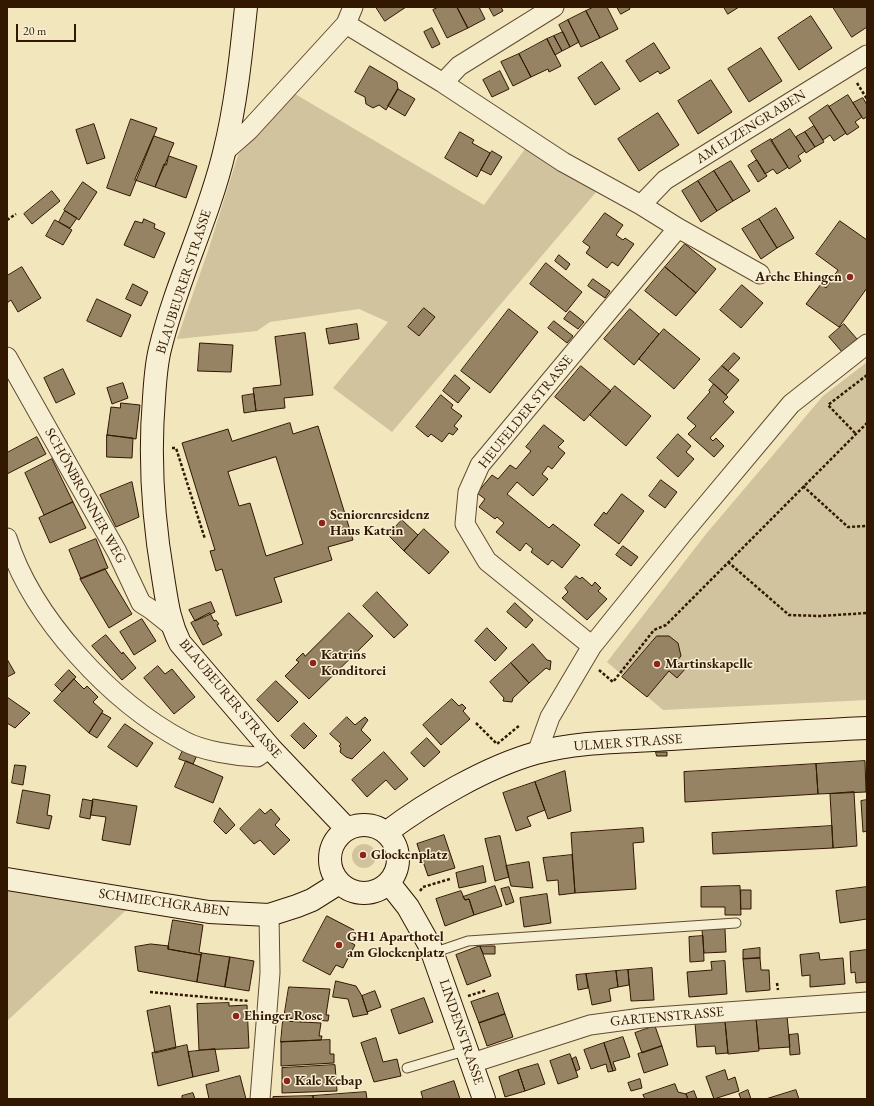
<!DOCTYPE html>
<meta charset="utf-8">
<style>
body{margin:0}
#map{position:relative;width:874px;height:1106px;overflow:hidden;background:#f2e6bd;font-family:"EB Garamond",serif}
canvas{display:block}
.frame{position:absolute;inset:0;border:8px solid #321701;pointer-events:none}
.scale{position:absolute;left:16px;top:24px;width:60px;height:18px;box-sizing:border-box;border:2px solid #321701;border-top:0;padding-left:5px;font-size:12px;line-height:14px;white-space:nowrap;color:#321701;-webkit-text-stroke:3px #f7efd4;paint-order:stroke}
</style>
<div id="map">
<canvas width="874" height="1106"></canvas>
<div class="frame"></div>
<div class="scale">20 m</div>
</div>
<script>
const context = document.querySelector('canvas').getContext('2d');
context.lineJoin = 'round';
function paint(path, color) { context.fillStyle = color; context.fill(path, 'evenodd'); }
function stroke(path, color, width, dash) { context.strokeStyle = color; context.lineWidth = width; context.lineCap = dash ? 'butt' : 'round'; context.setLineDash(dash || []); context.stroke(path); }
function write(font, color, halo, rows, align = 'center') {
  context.font = font + ' "EB Garamond",serif'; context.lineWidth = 3; context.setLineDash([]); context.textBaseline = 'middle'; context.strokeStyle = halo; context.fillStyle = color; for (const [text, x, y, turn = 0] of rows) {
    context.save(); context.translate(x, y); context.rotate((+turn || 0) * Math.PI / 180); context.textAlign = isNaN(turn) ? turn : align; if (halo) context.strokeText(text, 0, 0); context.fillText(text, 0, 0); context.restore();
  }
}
const green = new Path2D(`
 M295,94l189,111 41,-56 72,42 -205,241 -59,-44 55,-66 -29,-13 -89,13 -13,9 -80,8 31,-88 30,-96z
 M867,362v338l-204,10 -56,-48 99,-128 117,-138z
 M352 856a12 12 0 1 1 24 0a12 12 0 1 1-24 0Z
 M7,879l131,20 -131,122z`);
const building = new Path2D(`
 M376,7h30l-21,14z
 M439,7h18l11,21 -21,10 -14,-28z
 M457,7h22l6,12 -17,9z
 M489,7h12l2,4 -9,5z
 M594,7h13l11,22 -18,9 -14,-27z
 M617,7h12l1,2 -9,5z
 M724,7h15l-11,7z
 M833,7h34v20l-15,10z
 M586,11l14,27 -19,9 -13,-27z
 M811,16l21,32 -33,22 -21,-32z
 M568,20l11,22 -9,5 -11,-22z
 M432,28l8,16 -8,4 -8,-16z
 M563,32l7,15 -8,4 -8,-15z
 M554,36l8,15 -7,4 -8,-16z
 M547,39l14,27 -12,6 -1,-3 -17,8 -12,-23z
 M654,43l16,25 -10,6 -2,-3 -18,11 -14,-21z
 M761,48l21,33 -33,21 -21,-33z
 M519,54l12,23 -18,9 -12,-24z
 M602,62l18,27 -25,16 -17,-27z
 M370,66l27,16 1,7 -12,21 -7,-5 -6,3 -7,-4 -1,-7 -10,-5z
 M500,71l9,18 -17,8 -9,-17z
 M711,80l21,32 -34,22 -20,-33z
 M398,89l17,10 -10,17 -17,-10z
 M848,95l14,22 -7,5 4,5 -12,8 -18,-28z
 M863,98l4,7v12l-4,2 -10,-16z
 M828,105l18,28 -12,8 -4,-6 -7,5 -14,-22z
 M658,113l21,32 -40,26 -21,-32z
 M131,119l26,9 -27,68 -23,-8z
 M94,124l11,34 -18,6 -11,-34z
 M814,126l10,16 -9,5 -10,-15z
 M790,129l15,22 -7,5 3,5 -12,8 -18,-28z
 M460,132l14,8 -2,3 18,10 -13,24 -32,-19z
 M805,132l10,15 -9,6 -10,-16z
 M154,136l20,7 -19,44 -20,-7z
 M771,139l17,28 -11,7 -4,-5 -8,5 -14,-23z
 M492,151l10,6 -11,18 -10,-5z
 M169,156l28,10 -11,32 -31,-11 9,-23 2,1z
 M757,160l10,16 -9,6 -10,-16z
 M731,161l19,30 -17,10 -19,-30z
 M714,171l19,30 -16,10 -19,-30z
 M698,181l19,30 -16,11 -19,-31z
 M83,182l14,10 -18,28 -15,-10z
 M52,191l8,10 -28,23 -8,-10z
 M776,208l18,30 -17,10 -18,-29z
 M65,211l12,7 -7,10 -11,-6z
 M605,213l18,12 -7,10 7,5 2,-2 9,6 -16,22 -6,-4 -5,6 -21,-15 4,-6 -7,-5z
 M144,219l11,5 -1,4 11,5 -11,25 -30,-13 11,-24 7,2z
 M759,219l18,29 -16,11 -19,-30z
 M55,220l17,10 -9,15 -17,-9z
 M840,221l27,19v48l-28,39 -33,-23 15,-20 5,4 12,-18 -22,-16z
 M685,244l31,25 -20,24 -31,-26z
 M559,255l11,9 -4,6 -11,-9z
 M546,263l36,29 -16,20 -36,-28z
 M22,267l19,31 -23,14 -7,-12 -4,3v-27z
 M665,267l31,26 -20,23 -31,-25z
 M593,279l17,12 -5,7 -17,-12z
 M133,284l15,8 -7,14 -15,-7z
 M742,285l21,18 -22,25 -21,-18z
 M97,299l34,16 -10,22 -34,-16z
 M424,308l11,9 -16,19 -11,-9z
 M509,309l29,23 -48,61 -29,-22z
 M630,309l29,25 -25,31 -30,-26z
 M570,311l14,11 -6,7 -14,-10z
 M554,321l19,15 -6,7 -19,-15z
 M357,324l2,15 -30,5 -3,-15z
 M844,324l13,15 -15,13 -13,-15z
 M664,329l36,30 -26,30 -35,-30z
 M305,333l8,62 -29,3 1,10 -29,3 -3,-23 28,-3 -6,-48z
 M200,343l33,2 -2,27 -33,-1z
 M734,353l6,5 -12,13 -6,-5z
 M581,366l30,25 -27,30 -29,-24z
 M722,366l17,14 -13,15 -17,-15z
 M63,369l12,25 -19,9 -12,-25z
 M455,375l15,13 -12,15 -15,-12z
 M123,383l5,15 -16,6 -5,-16z
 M714,384l14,13 -5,5 11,10 -24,26 3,3 3,-3 8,8 -10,11 -26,-23 8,-8 -9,-8 23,-26 -1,-1z
 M615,386l36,30 -25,30 -36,-31z
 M254,394l2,17 -12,2 -2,-17z
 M441,395l12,10 -2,3 11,8 -8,10 4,3 -5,6 -4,-2 -7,9 -11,-8 -3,3 -12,-10z
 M121,403l19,2 -4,34 -29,-4 4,-28 9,1z
 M290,423l3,11 25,-8 35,114 -25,7 4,13 -58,18 8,24 -46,14 -14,-47 -6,2 -6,-20 5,-1 -33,-107 46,-14 4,12zM276,457l27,87 -37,12 -16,-53 -11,3 -11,-34z
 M544,425l20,16 -6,6 7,6 -13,16 -4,-3 -6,8 6,5 -15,17 -16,-14 -10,12 42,34 4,-4 27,21 -18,23 -10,-8 -4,5 -17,-13 2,-3 -7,-6 -6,8 -24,-19 8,-9 -7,-6 -2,2 -16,-12 6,-8 -8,-6 15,-18 6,4 12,-14 6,4 15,-18 -5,-4z
 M678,434l13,12 -5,6 8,7 -16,18 -21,-19z
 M107,435l26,3 -1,20 -25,-1z
 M37,437l9,17 -39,20v-21z
 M52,459l21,43 -29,13 -19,-42z
 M661,480l16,12 -12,16 -16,-12z
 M132,482l7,35 -23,10 -16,-32z
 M622,494l22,17 -25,33 -25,-19 10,-13 2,2z
 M73,502l13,26 -36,15 -11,-25z
 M402,520l16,15 -14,16 -16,-16z
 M424,529l25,23 -20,22 -25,-23z
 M96,539l12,29 -27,11 -12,-29z
 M623,546l15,11 -7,9 -15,-11z
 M105,569l27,45 -23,14 -29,-49z
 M576,576l4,3 2,-2 10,9 3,-4 6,6 -3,3 9,8 -20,21 -25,-22 6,-6 -3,-4z
 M377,592l31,33 -14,13 -31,-32z
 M211,602l4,10 -20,9 -6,-11z
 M515,603l18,17 -7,8 -19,-16z
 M210,613l4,8 2,-1 3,4 -2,1 5,10 -19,10 -12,-22z
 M349,613l24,23 -64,63 -24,-23 14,-14 -3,-2 7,-7 2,3z
 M142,619l14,22 -22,14 -14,-23z
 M487,628l20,20 -12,13 -20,-20z
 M106,635l16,19 1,-2 13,16 -14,12 -30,-34z
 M657,636h12l9,7 3,13 -4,5 9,7 -9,10 -8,-7 -22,26 -25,-20z
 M533,644l14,16 4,1 -1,9 -4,-2 -17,15 -18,-20z
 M7,659l8,14 -8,4z
 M511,663l18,20 -16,15 -1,4 -9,-1 1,-3 -14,-16z
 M158,666l7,8 7,-5 23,28 -21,17 -30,-36z
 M69,670l7,7 -14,15 -7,-7z
 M74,679l10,10 3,-3 11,11 -5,5 10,9 -14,22 -35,-32z
 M276,681l22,21 -20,20 -21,-22z
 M7,697l23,16 -15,15 -8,-5z
 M452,699l7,7 3,-2 4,4 -3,3 7,8 -29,26 -18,-20z
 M102,713l9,5 -14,20 -8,-5z
 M347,717l8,8 10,-8 3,3 -7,10 10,10 -19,19 -6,-2 -6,-5 1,-4 -2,-2 2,-2 -11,-10z
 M304,723l13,13 -13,13 -13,-13z
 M125,724l28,19 -16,24 -29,-20z
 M427,738l13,14 -16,15 -13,-14z
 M184,748l14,5 -5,11 -14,-5z
 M384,752l24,27 -13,11 -9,-10 -19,17 -15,-17z
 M656,752h11v4h-10z
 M186,761l37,16 -10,26 -38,-16z
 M865,761l1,31 -48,2 -2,-30z
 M816,764l2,30 -133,8 -1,-30z
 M15,765l11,1 -3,19 -11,-2z
 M565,771l6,40 -23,8 -13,-37z
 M535,782l10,28 -18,7 4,9 -15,5 -13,-38z
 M23,790l27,5 -3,20 5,1 -3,13 -32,-6z
 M854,792l3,54 -24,2 -3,-54z
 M83,799l10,2 -3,18 -10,-2z
 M93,799l44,7 -7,39 -28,-5 4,-23 -15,-2z
 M867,800v31l-4,1 -2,-31z
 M220,808l15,17 -9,9 -12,-12z
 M260,809l5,5 6,-5 9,10 -5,6 15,15 -16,15 -14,-15 -6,4 -14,-15z
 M832,826l1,22 -120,6 -1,-21z
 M643,828l1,14 -11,1 3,46 -61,4 -4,-60z
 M444,835l11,33 -27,8 -11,-32z
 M500,836l9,41 -14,4 -10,-42z
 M572,855l3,38 -16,2 -1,-15 -11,1 -4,-23z
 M529,862l4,26 -22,-2 -5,-20z
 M483,866l3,16 -27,6 -3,-15z
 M495,886l7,20 -28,9 -5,-16 -4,1 -2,-3z
 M740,886l1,29h-16v-8h-24v-20z
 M509,887l5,15 -8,3 -5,-16z
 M867,887v32l-27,4 -4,-32z
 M741,890h10v19h-10z
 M461,891l4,9 4,-1 5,16 -29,11 -9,-27z
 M547,894l4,29 -27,4 -4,-29z
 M327,916l27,14 -6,11 7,4 -12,23 -7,-3 -6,10 -27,-14z
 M173,920l30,5 -4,27 3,1 -1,2 -33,-6z
 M725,929l1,23 -22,1 -2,-23z
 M703,936l1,25 -14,1 -1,-25z
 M151,944l18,2 -1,3 33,6 -4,27 -59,-11 -3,-24z
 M480,946l11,30 -24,9 -11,-30z
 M480,946h15v8h-11z
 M760,948v10l-17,1v-9z
 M867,950v32l-11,1 -1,-11 -4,1 -1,-21z
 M202,953l28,4 -5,30 -28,-5z
 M819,953l1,7 23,-2 2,26 -35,3v-12l-8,1 -2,-21z
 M230,957l24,4 -5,30 -24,-4z
 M760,958l1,12h8l1,20 -24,2 -3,-33z
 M725,961l2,33 -38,3 -2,-25 25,-2 -1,-8z
 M652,968l2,32 -23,1 -3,-31z
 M628,970l1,15 -11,2 -2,-16z
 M616,971l2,16 -9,2 2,12 -19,4 -6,-31z
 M586,974l2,14 -10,2 -2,-15z
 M336,981l20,5 6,10 6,18 -15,3 -5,-18 -15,-2z
 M289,987l41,2 -4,26h3l-1,6 -44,-3z
 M375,991l6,16 -14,5 -5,-16z
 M498,993l7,21 -26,9 -8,-21z
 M424,998l9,24 -34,12 -8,-24z
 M229,1003v3l18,-1 2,43 -50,2 -2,-46z
 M170,1006l6,42 -21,5 -8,-42z
 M505,1014l8,23 -26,9 -8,-23z
 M787,1016l3,31 -31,2 -3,-31z
 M756,1018l3,33 -31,3 -3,-33z
 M283,1021l38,2 -2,13h3l-1,4 -40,2z
 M725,1021l3,32 -12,1 -1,-8 -18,1 -2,-24z
 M655,1026l7,20 -20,7 -7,-20z
 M798,1034l2,20 -10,1 -1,-20z
 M623,1037l7,20 -17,5 3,8 -3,1 -9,-28z
 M376,1038l7,24 14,-3 4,17 -27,6 -13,-39z
 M330,1040v14h4v9l-53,3v-24z
 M604,1043l9,28 -5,1 -2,-8 -15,5 -7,-19z
 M187,1045l6,32 -35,9 -6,-33z
 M662,1046l6,19 -24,8 -6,-19z
 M215,1049l4,22 -26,6 -5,-25z
 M570,1054l8,23 -20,7 -8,-23z
 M576,1057l4,12 -4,2 -4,-12z
 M538,1064l7,20 -20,7 -7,-21z
 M335,1065l2,26 -55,2v-25z
 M518,1070l7,21 -20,6 -6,-20z
 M725,1070l3,10 7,-3 4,14 -25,8 -8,-22z
 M240,1076l6,23h-37l-3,-14z
 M640,1079l2,9 -11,3 -3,-8z
 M454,1081l6,18h-37l-2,-7z
 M675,1084l3,8 8,2 2,5h-43l-2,-4z
 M748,1090l3,9h-10l-2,-5z
 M796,1090l3,9h-33z
 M694,1091l3,8h-9l-2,-5z
 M366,1092l1,7h-54v-3z
 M193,1093l2,6h-13v-3z
 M313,1096v3h-40v-2z`);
const path = new Path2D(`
 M857,83l10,16
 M7,220l9,-6
 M855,433l-27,-28 39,-30
 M172,448h4l29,91
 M803,486l45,41 19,-1
 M728,562l61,53 31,1 47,-3
 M599,670l14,12 41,-52 12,-5 201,-202
 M476,723l21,21 23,-19
 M420,891l3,-4 27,-8
 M777,983l1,7
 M150,992l99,9
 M468,996l19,-6`);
const lane = new Path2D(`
 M433,953l35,-12 268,-18
 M407,1068l61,-18`);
const street = new Path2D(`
 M346,24l97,59 120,79 78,43 24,-25 202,-125
 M443,83l16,-17 95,-59
 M224,152l25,-22 97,-106 7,-17
 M641,205l37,23 82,46
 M7,357l110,195 24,51 11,7 20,16
 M7,538c25,80 104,164 177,203 18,10 52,15 73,16l13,-9
 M592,646l-105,-85 -22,-37 3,-32 12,-27 198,-237
 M537,753l13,-36 42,-71 91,-113 108,-129 76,-60
 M472,1063l118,-38 52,-7 225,-16
 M260,1099l10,-126 -1,-58`);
const secondary = new Path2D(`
 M246,7c-5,48 -10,98 -22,146 -16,67 -48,129 -64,196 -4,16 -5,33 -6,49 -5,60 -1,120 9,179 4,25 6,44 17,66l90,105 77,81
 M330 859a34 34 0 1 1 68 0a34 34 0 1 1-68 0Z
 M387,832c40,-30 99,-65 149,-79 44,-12 89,-11 135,-14 65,-4 131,-8 196,-11
 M7,879l202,33 60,3 28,-9 15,-6 27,-17
 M389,883l19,24 22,39 54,153`);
const markers = [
 [850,277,4,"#8f2418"],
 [322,523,4,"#8f2418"],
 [313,663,4,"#8f2418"],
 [657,664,4,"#8f2418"],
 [363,855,4,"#8f2418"],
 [339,945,4,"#8f2418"],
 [236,1016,4,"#8f2418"],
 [287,1081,4,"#8f2418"]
];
const streetNames = [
 ["AM ELZENGRABEN",751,127,-32],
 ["BLAUBEURER STRASSE",184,282,-72],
 ["HEUFELDER STRASSE",526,412,-51],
 ["SCHÖNBRONNER WEG",85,496,61],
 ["BLAUBEURER STRASSE",230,699,50],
 ["ULMER STRASSE",628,743,-4],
 ["SCHMIECHGRABEN",164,903,8],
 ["GARTENSTRASSE",667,1017,-5],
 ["LINDENSTRASSE",461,1032,71]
];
const poiNames = [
 ["Arche Ehingen",842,277,"right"],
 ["Seniorenresidenz",330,515],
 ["Haus Katrin",330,531],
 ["Katrins",321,655],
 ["Konditorei",321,671],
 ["Martinskapelle",665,664],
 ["Glockenplatz",371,855],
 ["GH1 Aparthotel",347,937],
 ["am Glockenplatz",347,953],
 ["Ehinger Rose",244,1016],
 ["Kale Kebap",295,1081]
];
paint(green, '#d1c39d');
paint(building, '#968363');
stroke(building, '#321701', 1);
stroke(lane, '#624b30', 11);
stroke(street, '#624b30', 21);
stroke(secondary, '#321701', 24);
stroke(path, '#321701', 2.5, [3, 2]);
stroke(lane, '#f7efd4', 9);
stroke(street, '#f7efd4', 19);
stroke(secondary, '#f7efd4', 22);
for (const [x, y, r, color] of markers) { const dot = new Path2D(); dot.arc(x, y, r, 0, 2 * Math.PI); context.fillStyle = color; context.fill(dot); stroke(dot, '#f7efd4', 1.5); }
write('14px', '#321701', '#f7efd4', streetNames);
write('bold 14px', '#321701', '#f7efd4', poiNames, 'left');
</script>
